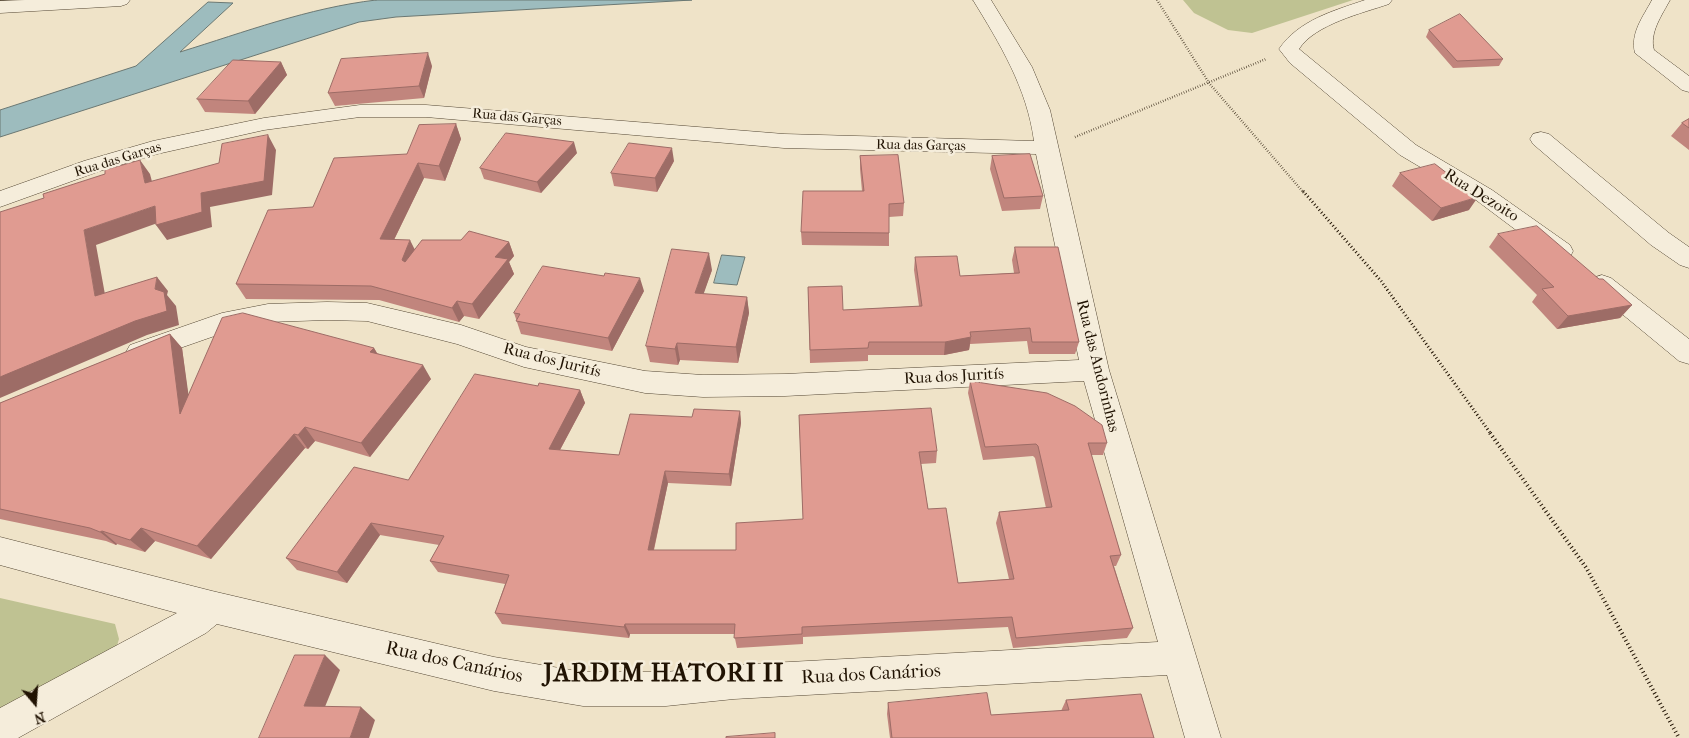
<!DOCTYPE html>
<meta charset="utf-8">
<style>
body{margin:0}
#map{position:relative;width:1689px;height:738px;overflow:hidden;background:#efe3c8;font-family:"IM FELL French Canon",serif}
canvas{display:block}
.north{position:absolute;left:10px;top:678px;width:50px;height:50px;-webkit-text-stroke:4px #f5eddb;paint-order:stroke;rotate:162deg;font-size:14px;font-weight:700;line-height:20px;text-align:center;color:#211303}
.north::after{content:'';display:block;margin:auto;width:18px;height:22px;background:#211303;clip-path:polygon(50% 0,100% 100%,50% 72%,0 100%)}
</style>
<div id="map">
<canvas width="1689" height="738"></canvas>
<div class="north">N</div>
</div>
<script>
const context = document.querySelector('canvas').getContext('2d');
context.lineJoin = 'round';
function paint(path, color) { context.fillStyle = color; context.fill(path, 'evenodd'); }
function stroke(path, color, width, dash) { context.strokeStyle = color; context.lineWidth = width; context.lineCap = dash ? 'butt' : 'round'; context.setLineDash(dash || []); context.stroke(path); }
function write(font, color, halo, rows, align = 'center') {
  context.font = font + ' "IM FELL French Canon",serif'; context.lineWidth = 5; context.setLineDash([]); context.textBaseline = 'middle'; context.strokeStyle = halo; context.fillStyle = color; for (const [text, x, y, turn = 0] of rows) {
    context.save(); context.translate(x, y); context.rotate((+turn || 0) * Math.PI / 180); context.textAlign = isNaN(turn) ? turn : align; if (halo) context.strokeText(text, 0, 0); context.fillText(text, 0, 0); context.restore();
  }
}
const green = new Path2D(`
 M1183,0h170l-101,33 -24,-3 -34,-17z
 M0,598l115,26 4,15 -3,10 -116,74z`);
const water = new Path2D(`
 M376,0h316l-296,17 -37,5 -359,115v-27l136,-44 72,-64 25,1 -53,49c65,-20 128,-44 196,-52z
 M722,255l23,2 -8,28 -23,-2z`);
const pathFar2 = new Path2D(`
 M1157,0l52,83 95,110
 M1075,137l191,-78`);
const pathFar1 = new Path2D(`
 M1303,191l78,90 110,153`);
const path = new Path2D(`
 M1490,433l97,136 92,169`);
const minor = new Path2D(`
 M25,0h105l-3,4 -6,2 -121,7v-12z
 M973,0h18l41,67 18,43 59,260 112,368h-36l-18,-63 -433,24 -68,7h-83l-89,-15 -277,-67 -11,9 -188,105h-18v-30l177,-95 -177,-48v-28l212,54 282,66 89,15h83l68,-7 424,-23 -74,-261 -299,15 -82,1 -58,-4 -121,-26 -67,-23 -90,-23 -40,-1 -59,2 -42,10 -86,30 -10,-3 -4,-7 4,-7 92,-32 46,-9 59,-2 40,1 94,22 65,22 119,24 58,4 82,-1 294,-14 -43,-206 -252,-6 -358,-31h-66l-96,13 -107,24 -57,17 -100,36v-16l84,-30 69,-20 111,-23 96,-13h66l358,29 250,7c-7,-53 -34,-97 -61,-141z
 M1365,0h27l-3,4c-26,9 -74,20 -90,45l117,96 76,45 78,55 3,6 -3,6 -9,2 -9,-2 -76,-57 -76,-45 -110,-92 -11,-14c20,-29 54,-38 86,-49z
 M1652,0h18c-8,15 -21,33 -16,50l35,26v16l-7,-2 -47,-37c-5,-20 8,-36 17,-53z
 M1541,132l8,2 120,99 20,14v21l-9,-3 -29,-20 -118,-101 -3,-5 3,-5z
 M1602,275l9,3 78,61v25l-10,-3 -86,-71 -4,-6 4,-6z`);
const wall = new Path2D(`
 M1429,30l74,29 -4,7 -46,2 -27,-31z
 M281,62l6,13 -32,39 -50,-2 -8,-13z
 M432,66l-8,32 -89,8 -7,-13z
 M1689,119v31l-18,-14 11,-13z
 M456,124l5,15 -16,42 -21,-3 -30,62 21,9 94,-7 5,14 -5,6 5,12 -35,45 -15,-3 -5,6 -80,-22 -133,-1 -10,-15 77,-77 94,-53z
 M577,153l-36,40 -57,-14 -4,-11z
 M860,156l44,47 -1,13 -14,1v29l-87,-1 -1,-13 61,-41 -2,-22z
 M992,156l51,40 -3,13 -38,2 -12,-42z
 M674,161l-17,31 -43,-6 -3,-13z
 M1400,173l69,37 -37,11 -40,-35z
 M1498,234l101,45 33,26 -12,13 -63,11 -25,-27 5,-7 -48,-48z
 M1015,247l64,95 -4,12h-46l-2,-13 -57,3 -1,6 -25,5h-76v6l-58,2 -2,-76 35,23 76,-4 -5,-36 1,-13 45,19 54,-3 -2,-13z
 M712,270l-9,24 44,3 2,16 -11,50 -58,-3 -2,5 -28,-3 -4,-16z
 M644,291l-32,60 -91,-17 -7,-21z
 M170,334l12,14 6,47 186,-47 3,5 54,26 -61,78 -55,-16 -7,8 -3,-1 -94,111 -56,-18 -10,11 -28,-8 -1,1 -10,-4 -106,-22v-116z
 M970,381l137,62 -4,12h-12l30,100 -5,11h-2l19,62 -6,10 -114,10 -5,-21 -205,10v7l-66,4 -3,-14h-104l-1,4 -127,-14 -7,-11 10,-29 -67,-12 -8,-11 9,-16 -59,-10 -33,48 -50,-13 -11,-12 122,-78 130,-94 42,4 5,13 -25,47 59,5 73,-38 48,-6 1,12 -10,63 -63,-3 -14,67h82l67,-31 -4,-104 138,36 -1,12 -15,1 7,45 30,74 51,-4 -13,-56 3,-11 47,-4 -11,-50 -2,-2 -50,4 -15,-67z
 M1066,700l88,38h-264l-3,-24 1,-11 103,12 70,-4z`);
const shadedWall = new Path2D(`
 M428,53l4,13 -8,32 -5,-12z
 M281,62l6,13 -32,39 -7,-13z
 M456,124l5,15 -16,42 -6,-15z
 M268,135l8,15 -4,45 -62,12 2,20 -45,13 -11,-15 45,-32z
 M574,142l3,11 -36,40 -4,-11z
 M672,148l2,13 -17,31 -2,-14z
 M140,160l10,14 6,23 -11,-14z
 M418,163l6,15 -37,76 -7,-15z
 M1478,197l-9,13 -37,11 9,-13z
 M155,206l11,14 -70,25 12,66 -13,-15 -11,-66z
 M410,240l7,14 -8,21 -7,-15z
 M509,242l5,14 -5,6 5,12 -35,45 -7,-15 23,-47z
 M709,253l3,17 -14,40 -3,-17z
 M157,277l11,14 -1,4 9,11 3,19 -32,10 -147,63v-21l155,-88z
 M640,278l4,13 -32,60 -4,-13z
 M747,297l2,16 -11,50 -2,-16z
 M457,301l7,15 -5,6 -7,-14z
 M1632,305l-12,13 -63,11 11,-13z
 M170,334l12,14 11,79 -13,-13z
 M971,337l-2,13 -25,5 1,-13z
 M677,343l3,17 -2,5 -3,-16z
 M374,348l8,14 -12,-10z
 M423,365l8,14 -61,78 -9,-14z
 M580,390l5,13 -31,58 -5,-12z
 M740,411l1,12 -10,63 -2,-12z
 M305,427l10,14 -7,8 -10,-14z
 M294,434l11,14 -94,111 -14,-13z
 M665,471l3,12 -17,79 -3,-12z
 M371,523l9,12 -33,48 -10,-11z
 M141,528l14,13 -10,11 -15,-12z
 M102,531l15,13 -1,1 -16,-13z
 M625,624l5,10 -1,4 -5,-11z
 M325,655l15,15 -20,49 -16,-13z
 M361,707l14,13 -6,18h-19z`);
const building = new Path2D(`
 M1460,14l43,45 -46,2 -28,-31z
 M428,53l-9,33 -91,7 13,-34z
 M233,60l48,2 -33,39 -51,-2z
 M1689,119v9l-7,-5z
 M456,124l-17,42 -21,-3 -38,76 30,1 -8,20 3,2 17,-22h39l8,-9 40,11 -14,15 13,2 -36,45 -15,-3 -5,7 -81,-22 -135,-2 32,-74 45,-3 21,-49 73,-4 12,-29z
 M506,133l68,9 -37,40 -57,-14z
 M268,135l-4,46 -63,12 1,19 -46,13 -1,-19 -71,24 11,66 62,-19 -2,12 9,3 3,19 -32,10 -135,56v-165l44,-14 -1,-4 62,-20v-4l35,-10 5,23 74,-20 3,-19z
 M629,143l43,5 -17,30 -44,-5z
 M1030,154l13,42 -39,2 -12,-42z
 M898,155l6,48 -15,1v29l-88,-1 2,-41h61l-4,-35z
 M1435,164l43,33 -37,11 -41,-35z
 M1537,226l62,53h4l29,26 -64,11 -26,-27 12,-2 -56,-53z
 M1015,247h43l21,95h-47l-2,-14 -60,4 1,5 -26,5h-76l-1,6 -58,2 -2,-63 34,-1 1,24 79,-4 -7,-49 42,-1 3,20 59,-3z
 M672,249l37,4 -14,40 52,4 -11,50 -59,-4 -2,6 -29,-3z
 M543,266l61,10 1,-3 35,5 -32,60 -92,-17 4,-7 -6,-1z
 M243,313l131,35 -4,4 53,13 -62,78 -56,-16 -7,8 -4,-1 -97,112 -56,-18 -11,12 -28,-9 -2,1 -10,-4 -90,-19v-106l170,-69 10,80 42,-96z
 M475,374l63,12 1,-3 41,7 -31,59 70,6 11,-41 62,3 2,-8 46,2 -11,63 -64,-3 -17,79h88v-27l67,-4 -4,-104 132,-7 6,43 -18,1 9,57 18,-1 12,75 56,-4 -15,-67 53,-5 -14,-61 -2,-2 -51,3 -15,-66 77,12 28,13 27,19 5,18h-19l33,112 -11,1 23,72 -117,10 -4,-21 -210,10v7l-68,4 1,-14h-110l-1,3 -129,-14 14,-38 -79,-14 14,-25 -73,-13 -34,49 -51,-14 68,-91 54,13z
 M295,655h30l-21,51 57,1 -11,31h-91z
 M987,693l4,22 78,-5 -3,-10 75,-6 13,44h-262l-4,-35z
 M775,733v5h-49v-1z`);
const farStreetnames = [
 ["Rua das Garças",517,118,5],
 ["Rua das Garças",921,146,1],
 ["Rua das Garças",118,160,-17]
];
const streetNames = [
 ["Rua Dezoito",1481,196,32],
 ["Rua dos Juritís",552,361,14],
 ["Rua das Andorinhas",1097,366,76],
 ["Rua dos Juritís",954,377,-3]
];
const nearStreetnames = [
 ["Rua dos Canários",454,663,12],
 ["Rua dos Canários",871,675,-3]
];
const nearDistrictnames = [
 ["JARDIM HATORI II",664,675]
];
paint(green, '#bfc292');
paint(water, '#9dbcbe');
stroke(water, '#6b7873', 1);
stroke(minor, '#544734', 1);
stroke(pathFar2, '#211303', 2.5, [0.5, 2]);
stroke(pathFar1, '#211303', 3, [1, 2.5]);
stroke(path, '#211303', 4, [1, 3]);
paint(minor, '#f5eddb');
paint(wall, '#c1857d');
paint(shadedWall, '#9d6c66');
paint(building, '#e09b91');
stroke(building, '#9d6c66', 1);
write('14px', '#211303', '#f5eddb', farStreetnames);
write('16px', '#211303', '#f5eddb', streetNames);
write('19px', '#211303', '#f5eddb', nearStreetnames);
context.letterSpacing = '1px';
write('bold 25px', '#211303', '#f5eddb', nearDistrictnames);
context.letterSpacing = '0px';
</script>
